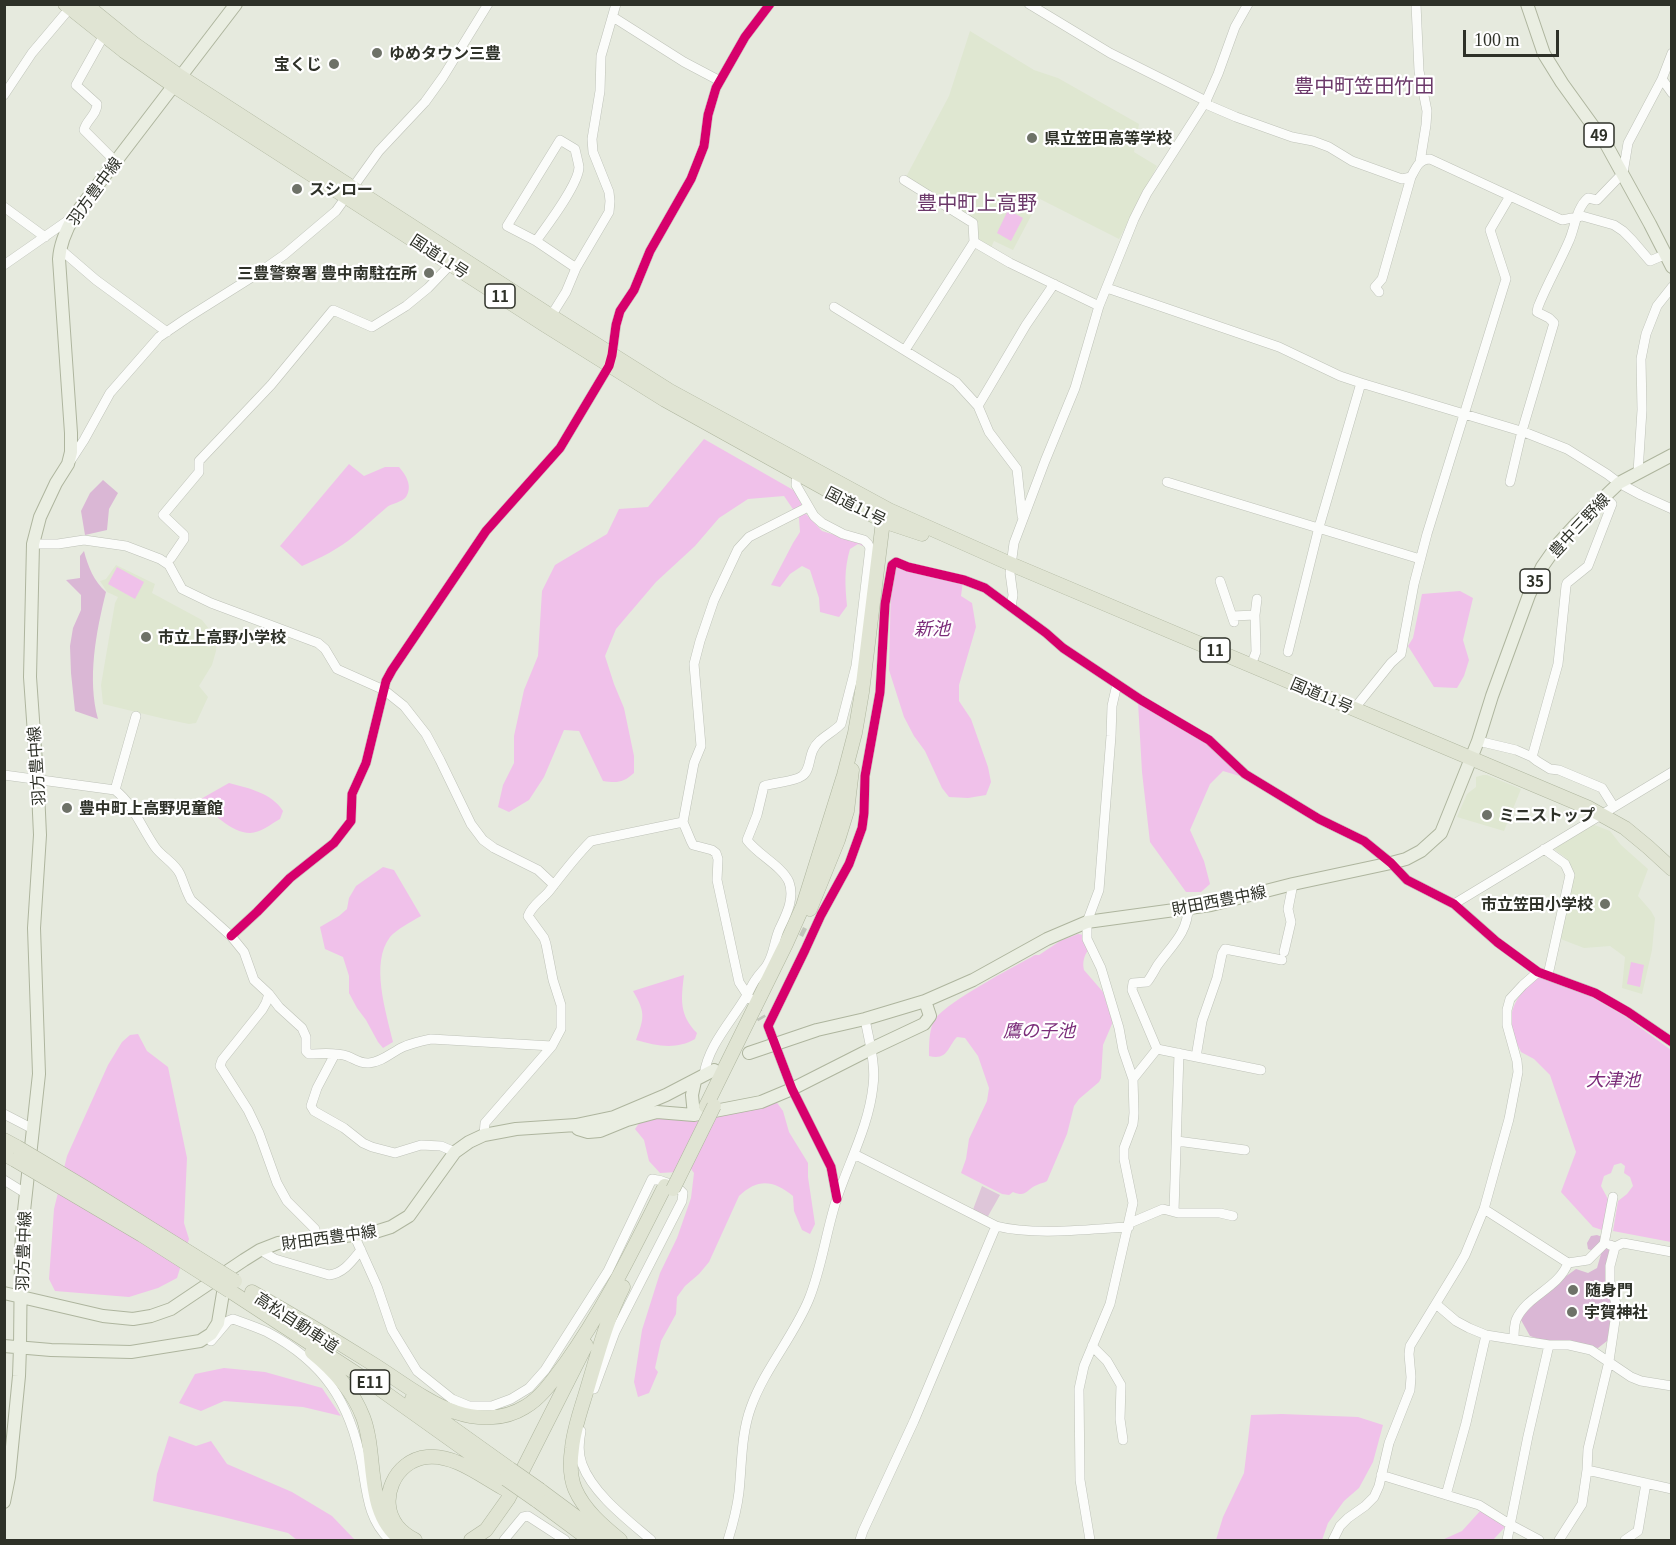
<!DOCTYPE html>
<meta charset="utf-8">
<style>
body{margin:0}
#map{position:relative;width:1676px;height:1545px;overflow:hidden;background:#e6eade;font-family:Georgia,serif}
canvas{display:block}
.frame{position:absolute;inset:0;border:6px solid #2e3128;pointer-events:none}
.scale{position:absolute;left:1463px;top:30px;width:96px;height:27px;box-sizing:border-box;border:3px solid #2e3128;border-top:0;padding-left:8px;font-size:18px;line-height:21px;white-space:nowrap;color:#2e3128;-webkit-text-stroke:4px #fff;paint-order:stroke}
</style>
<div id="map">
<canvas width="1676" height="1545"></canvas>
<div class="frame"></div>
<div class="scale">100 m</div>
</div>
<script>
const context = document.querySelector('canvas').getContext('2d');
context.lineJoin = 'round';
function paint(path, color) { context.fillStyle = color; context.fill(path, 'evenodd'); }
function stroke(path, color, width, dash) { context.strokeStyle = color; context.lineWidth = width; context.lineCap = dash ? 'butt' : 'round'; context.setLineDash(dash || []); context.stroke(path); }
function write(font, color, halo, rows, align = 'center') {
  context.font = font + ' Georgia,"Noto Sans JP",serif'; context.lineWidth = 4.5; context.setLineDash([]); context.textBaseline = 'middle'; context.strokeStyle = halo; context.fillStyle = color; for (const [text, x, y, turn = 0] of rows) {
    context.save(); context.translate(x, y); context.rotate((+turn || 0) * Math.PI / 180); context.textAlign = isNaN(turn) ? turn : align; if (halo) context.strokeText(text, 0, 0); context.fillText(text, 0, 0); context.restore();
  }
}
const built = new Path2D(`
 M970,31l64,39 24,8 81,46 -5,28 23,14 -38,73 -79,-40 -27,51 -19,-9 -4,9 -13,-8 -3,-21 -68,-44 43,-81z
 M116,565l39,19 -3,9 50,27 15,19 -1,12 -4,14 -13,21 9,11 -12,26 -7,1 -24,-5 -62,-15 -2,-19 14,-82 3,-6 -11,-5 -7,-11 6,-2z
 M1483,775h4l34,14 -17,42 -47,-14 10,-23 9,-7v-10z
 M1592,824l18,7 11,14 27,24 -10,27 13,15 4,7 -3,32 -10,44 -20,-6 3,-31 -15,-11 -26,2 -26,-10 15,-68 -7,-12 -12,-9z`);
const green = new Path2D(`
 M982,1186l18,9 -13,23 -15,-6z`);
const forest = new Path2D(`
 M103,480l15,13 -9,16 -2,21 -22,5 -4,-24 9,-18z
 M84,551c4,16 10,30 22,41 -10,40 -19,87 -8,127l-23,-8 -4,-38 -1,-27 3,-18 8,-18v-15l-15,-15 14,-2v-22z
 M1597,1235l16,6 6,7 -5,14v47l-7,32 -9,7 -36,-8 -14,2 -18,-6 -9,-16 4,-18 12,-12 12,-8 16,-5 11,-8 12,4 9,-5 4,-14 -13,-5 -1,-6 4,-7z`);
const water = new Path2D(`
 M1008,210l15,8 -12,23 -14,-8z
 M704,439l91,52 11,23 16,17 42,13 -1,2 -5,-2 -8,5c-6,21 -5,35 -3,57l-8,11 -19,-5 -1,-14 -9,-28 -8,-4 -12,8 -10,13 -9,-2 22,-42 7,-11 -1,-14 -15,-22 -36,3 -29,19 -24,28 -39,36 -40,47 -11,27 9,28 10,24 10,48v17c-11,10 -17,10 -31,8l-24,-50 -15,-1 -20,47 -15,23 -20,12 -11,-5 5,-22 11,-22v-27l10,-46 14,-34 4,-65 13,-26 52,-31 12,-25 29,-2z
 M349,464l15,12 21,-9h14c7,8 14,19 7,30 -5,6 -15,6 -20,11 -11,9 -21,19 -32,28 -15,13 -34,22 -52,30l-22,-20z
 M117,567l27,15 -9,17 -27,-15z
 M895,567l68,14 -2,15 11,7 4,24 -17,58v16l12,18 17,48 3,15 -5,13 -18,3 -19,-1 -7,-9 -17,-37 -11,-15 -10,-19 -15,-47 2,-84z
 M1460,591l13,7 -10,42 6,20 -5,16 -7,12 -23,-1 -26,-41 5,-8 9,-44z
 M1138,702l74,45 31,30 -20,-6 -13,13 -20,46 14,31 6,23 -9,8h-15l-36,-50 -8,-70z
 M229,783c19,5 43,10 54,28l-3,8c-9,5 -20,14 -30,14 -19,0 -38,-21 -51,-33z
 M383,867l11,3 27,46c-9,5 -25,14 -31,21 -20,26 -4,75 3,105l-10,6 -5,-6 -12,-22 -9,-12 -8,-15v-17l-6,-19 -18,-8 -5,-22 19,-11 8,-7 2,-11 7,-12z
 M1078,934l6,1 6,13c-6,6 -8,15 -6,22l19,22 9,28v4l-9,21 -2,33 -2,4 -20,17 -5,7 -7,28 -20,47c-3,2 -6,2 -10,4 -11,4 -10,13 -24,7l-4,3 -7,-1 -41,-21 5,-14 3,-20 18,-38 2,-13 -11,-32 -13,-18 -8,-1c-9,9 -9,24 -28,19 0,-10 0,-24 4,-33 6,-18 83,-57 102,-68h4l21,-14z
 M1631,962l13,3 -4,22 -13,-3z
 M684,975c-3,24 -5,40 13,58l-2,6c-19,11 -38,7 -59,1 8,-22 10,-27 -3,-49z
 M1537,976l53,20 33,19 48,35v192l-58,-11 5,-30 9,-7 6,-8 -3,-9 -6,-4 1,-7 -4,-3 -7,2 -3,8 -7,3 -3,10 8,15 -4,30 -12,-4 -32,-35 15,-40 -26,-77 -16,-16 -13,-7c-3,-7 -8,-14 -9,-22 -5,-23 10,-39 25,-54z
 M138,1034l9,17 21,16 19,91 -3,65 5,16 -12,39 -19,10 -29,9 -74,-6 -6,-12 5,-70 13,-53 41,-91 14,-23 8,-7z
 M775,1100l8,11 6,21 19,31v14l7,47 -5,10 -8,-4 -8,-19 -1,-15c-20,-16 -35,-18 -54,0l-30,66 -10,12 -14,12 -8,11 -1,17 -15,27 -6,27 3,4 -9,21 -11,4 -4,-15 8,-52 18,-57 17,-35 14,-40 3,-25 -3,-4 -13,3 -18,1 -11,-12 -5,-21 -9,-11 7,-10z
 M224,1368l41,4 57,16 19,28 -38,-9 -79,-6 -23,10 -22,-8 16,-29z
 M1282,1414l76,3 25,8 -10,37 -14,26 -15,13 -16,22 -6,17h-106l7,-23 21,-44 7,-58z
 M169,1436l27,10 15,-5 16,23 65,28 40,24 23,24h-58l-9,-7 -65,-16 -70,-16 4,-27z
 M1481,1510l24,17 -12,13h-51l20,-9z`);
const minorTunnel = new Path2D(`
 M789,925l16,8
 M754,1005l8,14`);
const minor = new Path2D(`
 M1029,4l81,49 96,48 2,4 28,12 56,20 21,4 16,6 23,14 50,18 9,-2c5,-9 8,-18 19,-18l132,61 20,-4 32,9 9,6 9,9 18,21 14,-6
 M1416,4l3,67 8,40 -1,14 -6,37
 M613,17l71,45 36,19
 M104,35l-28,50 21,19c0,11 -11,16 -13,26l31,31
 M1662,79l10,14
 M4,95l28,-42 38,-45
 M904,180l69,43 1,19 -69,108
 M4,207l41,30
 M536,241c10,-14 43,-57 43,-74 -1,-6 -3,-13 -4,-18l-15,-9 -53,86 29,15 40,27
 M974,242l36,21 89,43
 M60,249l36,31 71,52
 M4,265l66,-46
 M1107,288l172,59 61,29 21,7 163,49 43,17 40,25 12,9 22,12 31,14
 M1379,292l-4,-5 7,-8 29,-102
 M834,307l122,75 22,24 11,26 28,37 5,47
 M551,316l15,-24 10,-24 33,-56 1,-11 -1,-9 -16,-40 -1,-13 8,-48 1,-35 15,-52
 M978,406l48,-81 28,-41
 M71,460l13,-20 26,-47 49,-56 28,-19 70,-44 27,-19 52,-44 43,-60 46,-49 18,-25 45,-73
 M1638,472l4,-62 -1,-51 5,-25 11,-28 15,-19
 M1167,482l253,77
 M1510,482l12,-51 32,-108 -5,-5 -12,-6 1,-5c9,-23 21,-43 31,-66 6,-13 7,-33 19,-43l9,2 26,-27 5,-30 34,-64 10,-26
 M33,544h25l26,-4 42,6 34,13 9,6 13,24 29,14 107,40 7,6 12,20 47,21 20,16 22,28 14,26 31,64 12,16 11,8 44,22 16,15
 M171,558l13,-19v-4l-21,-20 36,-43v-11l72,-76 62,-75 39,17 34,-21 22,-18 23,-24
 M1220,581l14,41
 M1011,607l2,-12 -3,-22 4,-30 31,-82 30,-73 24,-82 35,-87 13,-26 59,-92 12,-27 17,-47 13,-23
 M1233,616l22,-1
 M1288,652l31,-125 42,-144
 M1251,665l5,-13 -1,-37 2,-16
 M1354,709l37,-46 10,-9 13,-70 13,-50 79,-255 -16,-49 20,-34
 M1478,741l38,9 16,7 5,4 13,8 9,1 43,18 12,19
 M1532,757l26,-93 8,-78 1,-3 21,-17 24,-62 -7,-7
 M4,775l111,15c19,15 26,37 40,57 7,10 20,16 25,27 4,9 6,18 11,26l40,36 13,16 10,28 15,14 10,13 23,21 4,9v14l3,3c13,0 26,-2 38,2 8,3 13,8 22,7 13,-1 23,-11 34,-16 9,-4 18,-6 28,-8l121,7
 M115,790l21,-74
 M1544,849l21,15 5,11 -22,100
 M1454,904l218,-132
 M231,936l26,-24 33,-34 44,-35 17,-22 1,-27 14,-31 20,-82 6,-11 94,-139 74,-83 49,-82 3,-11 4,-30 4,-14 14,-21 16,-39 41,-72 13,-33 4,-31 8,-27 29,-51 25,-33
 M1284,952l7,-30 -3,-13 5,-25
 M269,994l-3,9 -4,7 -40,50 -2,6 28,44 11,23 18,50 10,18 28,28 1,10
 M750,999l-11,-17 -22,-102 1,-21 -2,-6 -4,-3 -19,-5 -2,-4 -8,-19 11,-59 7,-17 -7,-82 6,-23 14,-41 24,-51 11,-12 59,-30
 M1157,1049l104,21
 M335,1054l-18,34 -6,18 3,5 30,17 19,15 9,4 23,6 26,-8 20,1 14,6
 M1196,1057l6,-36 15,-43 5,-24 3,-5 57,11
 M704,1075c4,-30 28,-54 43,-80 3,-5 5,-11 9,-16 3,-5 8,-9 11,-14 7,-11 7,-23 12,-35 7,-15 16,-31 10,-48 -7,-16 -31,-27 -42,-42l10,-25 7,-29c11,-4 30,-4 38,-10 8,-5 7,-18 11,-26 5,-12 20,-17 28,-26l15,-58 14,-118 -2,-4 -4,-4 -21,-6 -21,-11 -8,-7 -18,-31 1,-10
 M1133,1079l24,-30 -25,-59 1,-7 14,-1c4,-5 7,-11 10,-16 13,-19 31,-33 31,-58
 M4,1114l29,15
 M484,1135l1,-12 67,-77 9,-17v-24l-8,-25 -7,-36 -2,-6 -16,-22c4,-11 15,-17 22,-26 13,-17 26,-34 41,-49l92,-19
 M1177,1141l68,9
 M854,1154l142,72c38,10 93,3 133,1
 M4,1180l21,13
 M837,1199l-6,-32 -39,-78 -24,-63 37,-76 16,-35 28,-51 13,-36 2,-15 1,-37 15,-84 5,-88 7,-39 4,-3 12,5 56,13 21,8 61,45 17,15 78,52 68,40 36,34 74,45 45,22 27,22 16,17 47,24 43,38 41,30 57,21 33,19 44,30
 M1484,1209l84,54 20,-3 16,-16 9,-47
 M1174,1211l5,-158
 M1130,1223l33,-14 15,4h42l13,3
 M354,1235l23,51 15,44 25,41 35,28 17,7h23l19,-7 18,-11 16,-18 63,-99 44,-92c10,1 24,6 31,14l-1,8 -67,131 -21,57
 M1610,1245l5,2 8,-4 49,9
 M260,1250l15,9 54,16c15,-2 23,-14 32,-25
 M1436,1304l20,17 13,7 17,7 63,10h20l22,5 40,27 10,4 31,5
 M1514,1339c0,-6 0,-13 2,-19 11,-25 42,-31 52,-57
 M211,1341l17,-20 5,-2c11,4 23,8 34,13 57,30 83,70 95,133 5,28 6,55 28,75
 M1092,1346l15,15 14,24 -1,34 3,21
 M581,1431c-2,10 -3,23 1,33 11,30 46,56 69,76
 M1587,1470l85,19
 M1381,1475l98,30 32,20 28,15
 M1446,1495l20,-72 20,-88
 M504,1540l19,-23 5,-1 37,24
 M728,1540c5,-16 9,-31 11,-48 3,-29 2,-58 12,-85 14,-39 43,-71 58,-108 13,-32 17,-68 28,-101 12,-36 32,-73 36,-112 3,-22 -4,-45 -8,-67
 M860,1540l3,-9 51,-110 82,-195
 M1090,1540l-10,-60 -1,-91 5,-23 26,-62 23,-101 -9,-44v-11l9,-24 1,-11 -1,-34 -10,-29 -4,-22 -18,-60 -14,-29v-17l12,-32 12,-154 1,-30 5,-22
 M1333,1540l7,-14 8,-8 17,-12 9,-9 5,-11 10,-43 21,-53 1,-13 -2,-23 1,-8 47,-77 8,-14 19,-46 25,-90 9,-47 -1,-11 -10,-36v-15l3,-11 13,-14 15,-13
 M1507,1540l21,-104 21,-91
 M1559,1540l23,-36 5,-34 1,-21 21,-88 8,-54 -7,-24v-17l5,-19
 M1625,1540l13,-9 8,-48`);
const major = new Path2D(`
 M1527,4l17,50 18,29 44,61 44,80 22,43
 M749,1053l68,-23 48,-11 60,-18 48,-21 74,-41 40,-17 124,-17 82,-21 98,-21 15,-4 15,-8 20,-18 37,-92 14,-45 37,-101 13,-28 16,-23 19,-21 42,-40 53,-28
 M694,1115l-2,-20 3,-14
 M577,1126l1,3 10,3 12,-1 27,-11 30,-8 37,3 67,-13 31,-13 79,-40 53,-25 6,-8 -5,-15
 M4,1293l99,23 30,3 18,-3 20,-7 73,-49 16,-10 18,-7 76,-8 21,-3 16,-5 18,-11 46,-64 14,-10 15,-7 32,-6 60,-4 38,-8 52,-22 48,-25
 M4,1346l47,4 80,2 69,-11 11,-7 7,-11 7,-42
 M4,1502l5,-25 10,-101 1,-29 1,-96 2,-31 16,-146 -5,-146 6,-93 -2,-44 -8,-114 3,-133 7,-27 16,-34 12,-19 3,-12v-19l-12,-174c1,-16 7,-29 15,-43l162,-212`);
const highway = new Path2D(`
 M65,4l59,47 50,35 371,239 120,75 218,121 39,13
 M85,4l48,39 48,34 370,239 119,75 219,119 124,55 576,243 36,20 23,19 24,22
 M810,909l28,-69 9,-29 5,-41
 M706,1106l80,-162 17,-38 41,-131 11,-42 7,-41 21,-171 3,-6
 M4,1140l13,7
 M4,1154l11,6
 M230,1291l147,96 129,92
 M252,1292c41,23 81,47 121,72 24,15 56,40 82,48 23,8 49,8 70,-5 17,-10 28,-27 40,-43 40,-56 69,-117 100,-178
 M312,1352c21,17 41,39 51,65 15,39 1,96 39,123
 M412,1399l98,70
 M540,1490l66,49
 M536,1500l54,40
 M415,1540c-6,-3 -13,-8 -18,-14 -20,-26 -2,-66 30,-69 27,-3 54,19 76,31
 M471,1540l15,-10 22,-31 78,-154
 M620,1540c-17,-14 -36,-30 -45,-51 -5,-12 -5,-27 -3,-41 2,-21 10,-41 16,-62 10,-33 19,-68 35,-99`);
const highwayBridge = new Path2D(`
 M17,1147l67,40 151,94
 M15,1160l127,75 88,56
 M673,1189l41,-83
 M510,1469l30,21
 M506,1479l30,21`);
const cycleway = new Path2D(`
 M231,936l26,-24 33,-34 44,-35 17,-22 1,-27 14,-31 20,-82 6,-11 94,-139 74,-83 49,-82 3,-11 4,-30 4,-14 14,-21 16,-39 41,-72 13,-33 4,-31 8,-27 29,-51 25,-33
 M837,1199l-6,-32 -39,-78 -24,-63 37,-76 16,-35 28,-51 13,-36 2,-15 1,-37 15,-84 5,-88 7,-39 4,-3 12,5 56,13 21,8 61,45 17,15 78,52 68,40 36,34 74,45 45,22 27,22 16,17 47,24 43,38 41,30 57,21 33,19 44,30`);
const markers = [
 [377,53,6,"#6e7268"],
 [334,64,6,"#6e7268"],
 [1032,138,6,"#6e7268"],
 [297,189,6,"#6e7268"],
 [429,273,6,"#6e7268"],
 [146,637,6,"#6e7268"],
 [67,808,6,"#6e7268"],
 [1487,815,6,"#6e7268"],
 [1605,904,6,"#6e7268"],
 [1573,1290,6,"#6e7268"],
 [1572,1312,6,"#6e7268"]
];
const shields = [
 [1599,135,30],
 [500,296,30],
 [1535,581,30],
 [1215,650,30],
 [370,1382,39]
];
const shieldNames = [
 ["49",1599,135],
 ["11",500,296],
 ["35",1535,581],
 ["11",1215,650],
 ["E11",370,1382]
];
const poiNames = [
 ["ゆめタウン三豊",389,53],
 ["宝くじ",322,64,"right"],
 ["県立笠田高等学校",1044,138],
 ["スシロー",309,189],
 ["三豊警察署 豊中南駐在所",417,273,"right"],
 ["市立上高野小学校",158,637],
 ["豊中町上高野児童館",79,808],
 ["ミニストップ",1499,815],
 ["市立笠田小学校",1593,904,"right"],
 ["随身門",1585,1290],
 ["宇賀神社",1584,1312]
];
const streetNames = [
 ["羽方豊中線",94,191,-54],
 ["国道11号",440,256,33],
 ["国道11号",856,506,27],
 ["豊中三野線",1579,525,-47],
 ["国道11号",1322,695,23],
 ["羽方豊中線",36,766,-94],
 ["財田西豊中線",1219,900,-11],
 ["財田西豊中線",329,1237,-8],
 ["羽方豊中線",23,1251,-88],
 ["高松自動車道",297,1322,33]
];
const waterNames = [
 ["新池",932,628],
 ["鷹の子池",1039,1030],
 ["大津池",1613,1079]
];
const quarterNames = [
 ["豊中町笠田竹田",1364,85],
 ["豊中町上高野",977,202]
];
paint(built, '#dfe7d1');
paint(green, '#dec6d9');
paint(forest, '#dab7d5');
paint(water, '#f0c1ea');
stroke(minorTunnel, '#c1c5ba', 9, [9, 4.5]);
stroke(minor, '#bec2b8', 10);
stroke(major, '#aeb59e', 14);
stroke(highway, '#aeb59e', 15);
stroke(minor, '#fbfcfa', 9);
stroke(major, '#eaeee2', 12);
stroke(highway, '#e0e4d3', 14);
stroke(highwayBridge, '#aeb59e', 15, []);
stroke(highwayBridge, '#e0e4d3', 14);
stroke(cycleway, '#d6006c', 9);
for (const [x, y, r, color] of markers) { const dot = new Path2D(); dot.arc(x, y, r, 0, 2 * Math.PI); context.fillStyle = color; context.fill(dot); stroke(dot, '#fff', 2); }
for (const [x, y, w] of shields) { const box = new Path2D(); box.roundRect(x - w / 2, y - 12, w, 24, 4.5); context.fillStyle = '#fff'; context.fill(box); stroke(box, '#2e3128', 1.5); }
write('bold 15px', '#2e3128', null, shieldNames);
write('bold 16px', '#2e3128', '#fff', poiNames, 'left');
write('16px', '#2e3128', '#fff', streetNames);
write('italic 18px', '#7b2c79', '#fff', waterNames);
write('20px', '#6b3869', '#fff', quarterNames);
</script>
